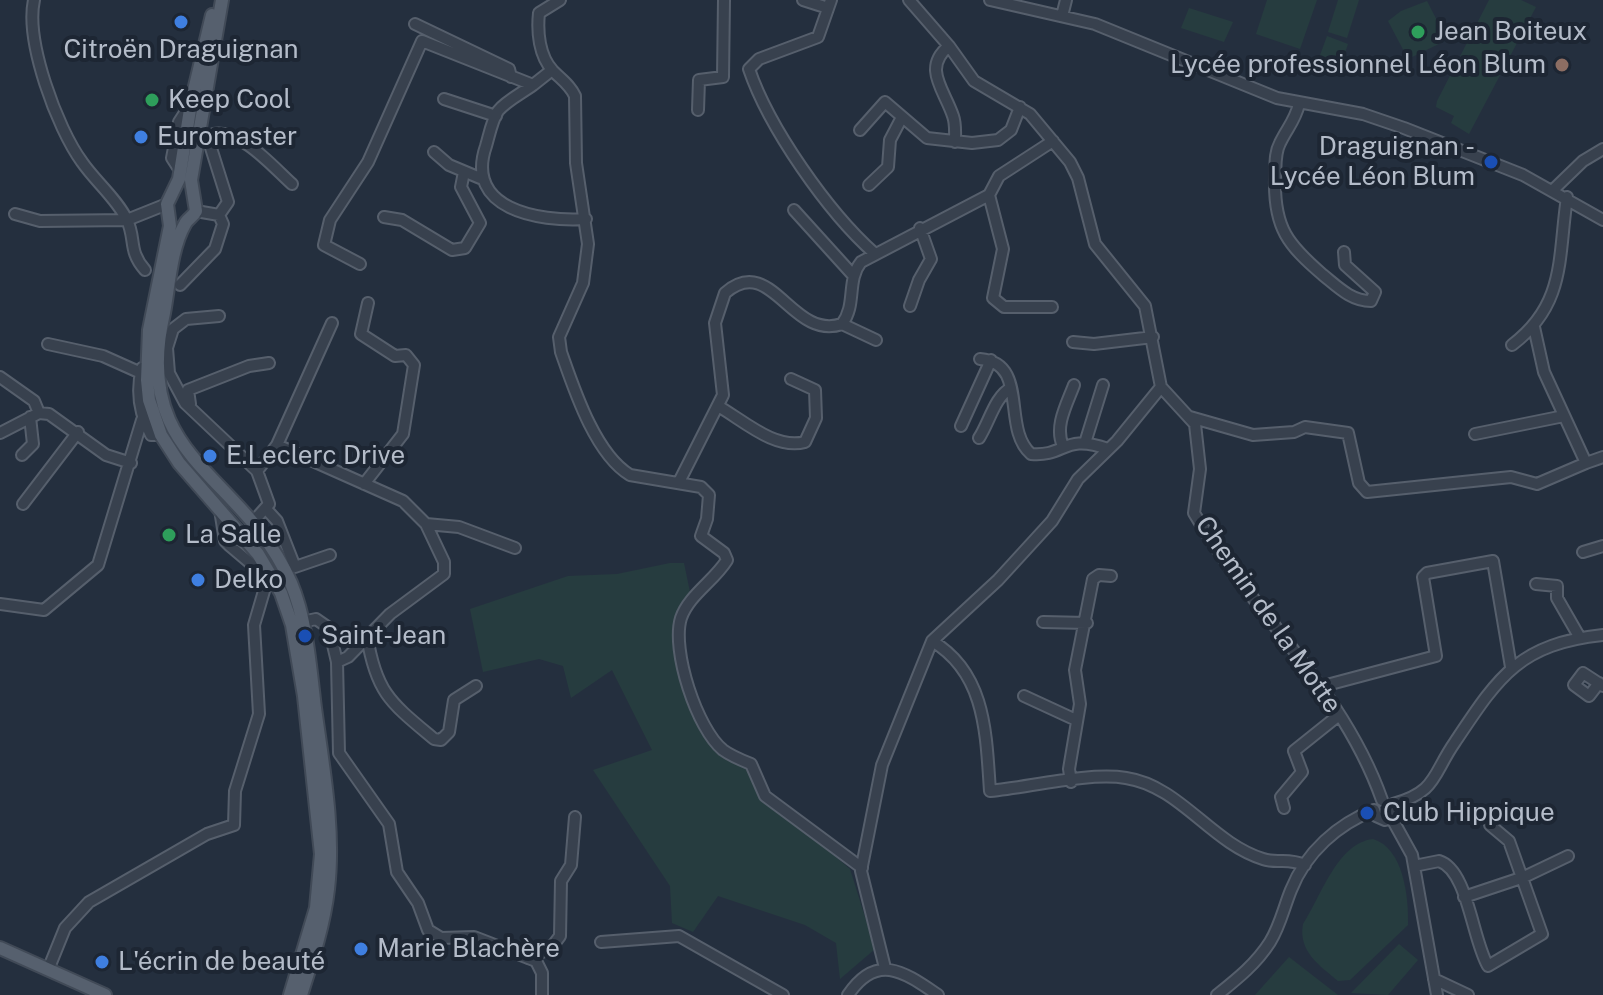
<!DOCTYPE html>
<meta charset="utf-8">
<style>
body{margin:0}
canvas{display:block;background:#242f3e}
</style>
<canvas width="1603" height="995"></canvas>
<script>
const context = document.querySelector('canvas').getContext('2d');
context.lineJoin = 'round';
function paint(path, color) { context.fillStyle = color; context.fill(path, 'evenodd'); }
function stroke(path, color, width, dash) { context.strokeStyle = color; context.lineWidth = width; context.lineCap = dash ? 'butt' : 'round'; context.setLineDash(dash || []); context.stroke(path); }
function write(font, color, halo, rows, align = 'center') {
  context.font = font + ' "Public Sans",sans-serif'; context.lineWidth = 8; context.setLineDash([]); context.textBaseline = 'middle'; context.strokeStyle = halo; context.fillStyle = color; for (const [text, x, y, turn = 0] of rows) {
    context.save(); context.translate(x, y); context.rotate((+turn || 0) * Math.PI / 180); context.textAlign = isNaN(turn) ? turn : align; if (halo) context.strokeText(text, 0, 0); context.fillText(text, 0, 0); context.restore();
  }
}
const green = new Path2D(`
 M1267,0h50l-17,49 -44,-15z
 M1338,0h21l-12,38 -19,-6z
 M1489,0h32l15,7 -67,127 -18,-11 3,-7 -18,-9 1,-6z
 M1427,1l20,39 -39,19 -20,-38 13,-10z
 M1189,8l44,14 -9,20 -43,-14z
 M1327,36l21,8 -11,32 -22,-7z
 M670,563h14l7,34 -13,60 25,76 20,25 24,10 13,31 21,11 69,59 25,80 -35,30 -4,-36 -31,-18 -87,-29 -25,36 -21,-9 -2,-37 -77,-116 59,-20 -40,-80 -41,28 -8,-32 -24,-7 -56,13 -13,-63 98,-33 49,-2z
 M1373,839c30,9 36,57 35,86l-58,55 -12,1c-19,-16 -40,-30 -35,-57 18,-27 34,-81 70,-85z
 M1399,944l19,16 -30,35 -37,-2z
 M1289,957l49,38h-83z`);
const minor = new Path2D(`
 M34,0c-9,41 23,128 48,162 13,19 35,37 45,58 9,19 1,31 18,50
 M560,0l-21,13c-2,19 0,43 14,58 9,9 17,14 22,25l1,67 12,81 -5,39 -24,54 2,15c13,37 34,102 69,123l71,12 8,8 -2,24 -6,17 23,17 3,7c-13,21 -38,35 -46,58 -10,32 16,111 42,132 8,6 18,10 28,14l14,32 97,72
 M803,0l25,8
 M831,0l-13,37 -59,22 -10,10c20,59 79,143 125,184
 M909,0l40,46 25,35 56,33 40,48 8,16 17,66 50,62 16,81 34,37 5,45 -6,44c58,99 149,176 188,287
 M990,0l105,24 182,74 86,16 41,14 119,47 80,45
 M1062,16l4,-16
 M415,24l94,45 2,8
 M949,46c-27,22 -5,43 4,70 3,8 2,17 2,26
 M533,85c-11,8 -27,16 -35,26 -6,9 -9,25 -12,35 -22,63 52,76 100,73
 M444,99l52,17
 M1299,104c-4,17 -12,24 -19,39 -6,11 -4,24 -5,37 -1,48 13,65 48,95 15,12 28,26 48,26l4,-9 -30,-27 -1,-13
 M698,110l1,-30 24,-3 1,-77
 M860,130l25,-28 42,36 45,5 26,-3 13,-10 9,-23
 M434,152l15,13 31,13
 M181,172l-9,-14 7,-36 11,-17
 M869,185l19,-18 2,-27 11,-21
 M1553,190l30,-29 20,-12
 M989,195l14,54 -10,49 11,9h48
 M794,210l58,64
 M196,211l23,4 9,-13 -17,-54 3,-14c27,-5 60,34 78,50
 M15,214l25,7 87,-1 40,-16
 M384,217l18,3 50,30 13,-2 15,-25 -19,-36 3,-15
 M360,264l-36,-19 6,-25 38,-58 54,-121 111,44 19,-15
 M180,285l35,-36 8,-25 -4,-9
 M910,306l9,-26 12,-21 -11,-31
 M219,316l-33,3 -13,10 -6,19 2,25 16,30 72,68 12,33 -17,19
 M842,324l34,16
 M1534,327l10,45 42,91 17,-6
 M1073,342l21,2 59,-7
 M48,344l55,12 38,17
 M1512,345c54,-41 46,-87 55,-148
 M980,359c50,4 21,69 51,95 35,3 32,-21 77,-5
 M142,368c-6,24 -3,45 9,67h10
 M0,377l34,24 5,12
 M190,404l-2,-14 61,-24 20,-3
 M718,406c26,15 57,44 87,36l11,-24 -1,-28 -24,-11
 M1190,417l63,18 41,-3 11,-5 43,6 11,50 8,9 144,-15 26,7 49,-21
 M961,426l30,-66
 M0,433l39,-20 10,1 57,41 25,8
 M1475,434l89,-18
 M979,438c10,-15 16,-42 32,-50
 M1085,443l18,-58
 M277,445l126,56 23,23 33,3 56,21
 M1063,446c-9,-20 4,-42 11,-61
 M22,455l11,-11 -3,-27
 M257,471l20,-26 55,-122
 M679,482l44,-87 -8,-72 10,-30c47,-41 66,48 117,31 15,-20 4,-43 19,-62l128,-67 10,-19 54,-35
 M364,484l39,-50 11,-69 -8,-10 -11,1 -34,-22 7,-31
 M23,504l55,-72
 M220,510l5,31 5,5 4,-6 12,-2
 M267,510l10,11 18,46 35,-12
 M1583,552l20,-6
 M1536,584l21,2v12l23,40
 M0,604l44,6 54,-45 44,-145
 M302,622l14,-3 13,9 8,34 2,91 50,71 8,48 21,31 10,27 13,8 33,-1 62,24 6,12v22
 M1043,622l44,1
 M367,636c9,57 24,67 67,103l7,1 8,-8 5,-32 22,-14
 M932,641c54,32 54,93 58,150 40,-4 99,-19 136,-13 54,8 85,65 137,81 15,5 23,-2 42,6
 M337,662l11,-5 42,-43 54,-40v-12l-18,-38
 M1599,683l-10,13 -15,-11 9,-12 20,13
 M1323,686l113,-30 -13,-79 4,-4 66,-12 18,106
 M1024,696l52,24
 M1071,782l-2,-13 11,-65 -5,-34 18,-91 6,-4 12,1
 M1393,804c44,-12 39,-29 62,-62 44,-66 64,-98 148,-107
 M1284,808l-3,-11 21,-25 -8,-21 45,-36
 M1374,810l2,6 9,4 9,-9
 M1391,817l21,38 25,140
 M1414,866l25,-5c29,9 33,78 49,105l54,-32 -33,-93 -19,-16
 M1464,897l60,-20 44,-21
 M601,942l78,-6 104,59
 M528,958l23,-10 9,-12 1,-55 10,-16 4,-48
 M885,968l-24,-97 21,-106 50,-124 66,-61 54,-59 26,-42 39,-38 44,-54
 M48,970l17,-42 24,-26 118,-68 27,-9 1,-34 24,-77 -5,-89 10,-34 -8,-23 -26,-22
 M1434,979l34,16
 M848,995c29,-43 56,-23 90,0
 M1217,995c20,-16 39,-31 53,-53 10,-16 14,-35 21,-52 15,-38 47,-66 83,-80`);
const major = new Path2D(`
 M222,0l-31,180 5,31c-3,6 -9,8 -11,13 -14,24 -16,62 -21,89 -34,148 79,159 127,270 16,38 19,84 24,125 8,59 20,122 13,181 -4,36 -16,72 -27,106
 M212,15l-21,88 -12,76 -12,25 3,22 -21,104 -2,50 2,20 12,35 18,28 79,91 23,39 11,32 12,71 17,158 -5,54 -26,87
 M0,948l105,47`);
const markers = [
 [181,22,8,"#3f7fe0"],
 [1418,32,8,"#2e9e5b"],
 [1562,65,8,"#8d6e63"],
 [152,100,8,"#2e9e5b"],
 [141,137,8,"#3f7fe0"],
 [1491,162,8,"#1a4fb4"],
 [210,456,8,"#3f7fe0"],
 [169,535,8,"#2e9e5b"],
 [198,580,8,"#3f7fe0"],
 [305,636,8,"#1a4fb4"],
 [1367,813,8,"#1a4fb4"],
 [361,949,8,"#3f7fe0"],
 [102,962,8,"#3f7fe0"]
];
const poiNames = [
 ["Jean Boiteux",1434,32],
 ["Citroën Draguignan",181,50,"center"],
 ["Lycée professionnel Léon Blum",1546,65,"right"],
 ["Keep Cool",168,100],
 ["Euromaster",157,137],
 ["Draguignan -",1475,147,"right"],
 ["Lycée Léon Blum",1475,177,"right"],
 ["E.Leclerc Drive",226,456],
 ["La Salle",185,535],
 ["Delko",214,580],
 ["Saint-Jean",321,636],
 ["Club Hippique",1383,813],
 ["Marie Blachère",377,949],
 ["L'écrin de beauté",118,962]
];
const streetNames = [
 ["Chemin de la Motte",1268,615,55]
];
paint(green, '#263c3f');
stroke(minor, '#565f6c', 14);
stroke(major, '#414a57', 16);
stroke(minor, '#38414e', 10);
stroke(major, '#56606e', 12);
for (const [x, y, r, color] of markers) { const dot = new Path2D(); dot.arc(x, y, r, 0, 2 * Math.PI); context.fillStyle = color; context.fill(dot); stroke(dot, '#1d2633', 3); }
write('26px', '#b4bcc9', '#1d2633', poiNames, 'left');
write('26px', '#b4bcc9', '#1d2633', streetNames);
</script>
